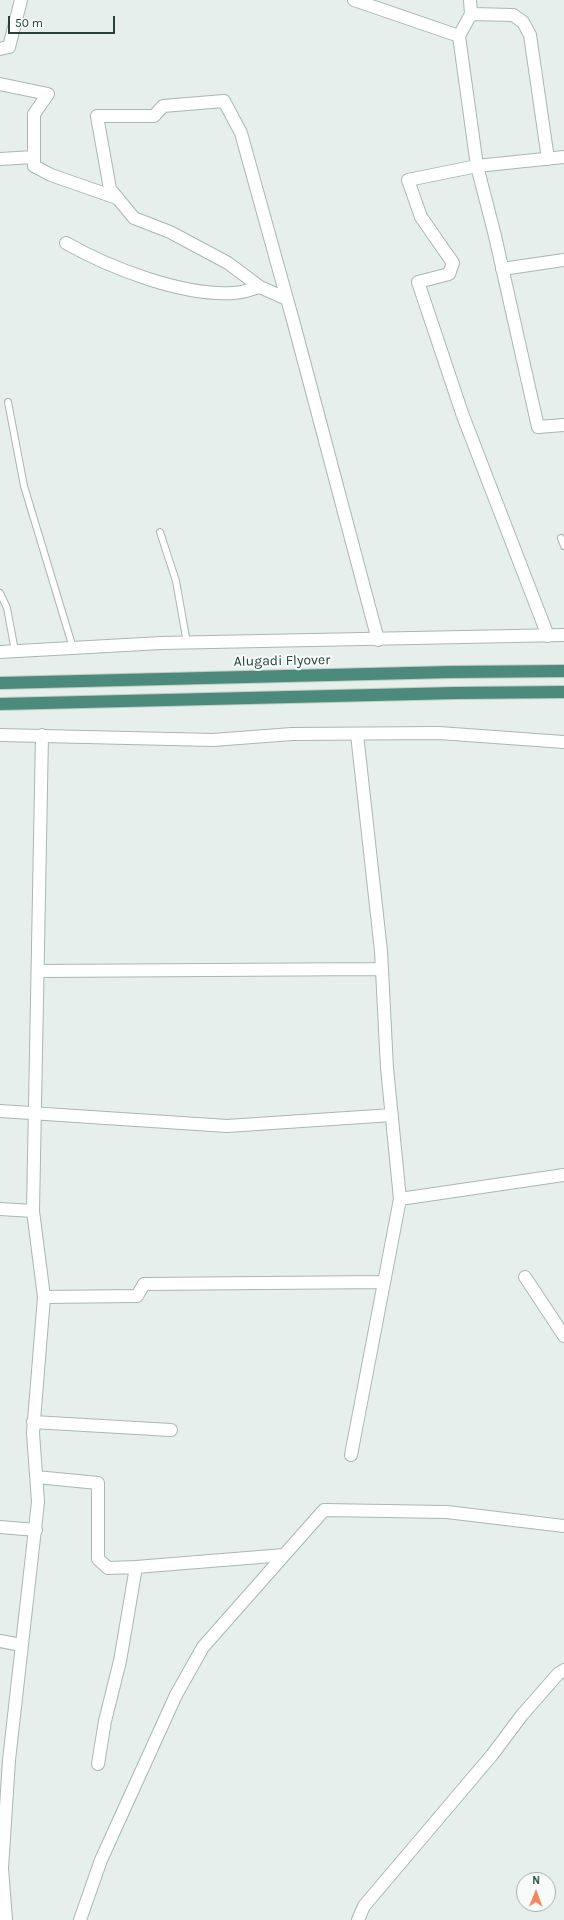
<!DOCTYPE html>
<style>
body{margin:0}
#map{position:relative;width:564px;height:1920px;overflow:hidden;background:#e6efeb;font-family:Karla,sans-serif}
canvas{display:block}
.north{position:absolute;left:516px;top:1872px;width:40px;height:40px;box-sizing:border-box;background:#f7fbf9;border:1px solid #a3b1ad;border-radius:50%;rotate:1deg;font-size:11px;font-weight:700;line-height:16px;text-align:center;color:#24423a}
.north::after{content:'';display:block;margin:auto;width:14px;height:18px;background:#f4845f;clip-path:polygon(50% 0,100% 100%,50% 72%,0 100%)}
.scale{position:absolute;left:8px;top:16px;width:107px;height:18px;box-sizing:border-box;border:2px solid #24423a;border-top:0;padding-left:5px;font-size:12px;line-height:14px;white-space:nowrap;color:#24423a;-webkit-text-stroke:3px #f7fbf9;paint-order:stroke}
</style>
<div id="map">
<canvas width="564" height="1920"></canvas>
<div class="north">N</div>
<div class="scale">50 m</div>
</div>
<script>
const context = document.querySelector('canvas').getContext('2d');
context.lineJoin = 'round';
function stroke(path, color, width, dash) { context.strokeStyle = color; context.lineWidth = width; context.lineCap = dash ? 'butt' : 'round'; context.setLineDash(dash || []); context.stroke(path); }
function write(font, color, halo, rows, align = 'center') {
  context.font = font + ' Karla,sans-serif'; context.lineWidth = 4; context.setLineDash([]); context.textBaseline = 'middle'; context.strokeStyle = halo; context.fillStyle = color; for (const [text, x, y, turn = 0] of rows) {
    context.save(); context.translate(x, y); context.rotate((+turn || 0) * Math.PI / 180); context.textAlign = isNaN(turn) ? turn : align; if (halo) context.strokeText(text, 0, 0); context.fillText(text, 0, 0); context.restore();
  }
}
const service = new Path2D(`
 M8,402l16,84 49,162
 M160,532l16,49 11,62
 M561,538l3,8
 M0,593l7,15 8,43`);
const minor = new Path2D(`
 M354,0l105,36
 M470,0l1,14 -12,22 18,130 -69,14 13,37 32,46 -4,11 -31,8 45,134 85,220
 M471,14l42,1 10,7 7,13 18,124
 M0,49l9,-2 12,-47
 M0,84l48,10 -14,20v52l17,9 66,23
 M564,157l-87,9 18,70 43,191 26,-2
 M0,159l34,-2
 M66,243c44,25 116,53 167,50 9,0 18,-4 27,-6
 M502,269l62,-9
 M287,299l-27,-12 -32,-24 -58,-31 -36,-14 -24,-29 -13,-73h57l9,-10 61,-5 17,32 46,166 7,25 84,316
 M357,734l24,217 6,117 13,131 164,-24
 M38,971l344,-2
 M0,1111l227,15 165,-11
 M0,1209l33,2
 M525,1277l39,59
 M44,1297l93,-1 7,-12 240,-2
 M33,1422l138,8
 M351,1455l49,-256
 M36,1477l62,6v76l10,9 28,-1 -16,94 -15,60 -7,43
 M0,1527l36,3
 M136,1567l148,-12
 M0,1641l21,4
 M6,1920l-4,-52 7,-108 29,-258 -5,-69 11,-136 -11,-86 9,-476
 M80,1920l21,-60 75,-165 27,-48 121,-137 123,2 117,14
 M358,1920l6,-14 128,-151 30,-40 36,-41 6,-4`);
const tertiary = new Path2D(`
 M0,652l161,-9 403,-8
 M0,735l213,5 79,-6 147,-1 125,9`);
const trunk = new Path2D(`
 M0,683l451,-11 113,-1
 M0,704l456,-11 108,-1`);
const streetNames = [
 ["Alugadi Flyover",282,661,-1]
];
stroke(service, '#a8b8b2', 8);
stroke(minor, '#a8b8b2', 14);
stroke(tertiary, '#a8b8b2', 14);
stroke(trunk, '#c2cac8', 14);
stroke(service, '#fff', 6);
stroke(minor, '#fff', 12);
stroke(tertiary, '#fff', 12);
stroke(trunk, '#4c8a7c', 12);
write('14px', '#24423a', '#f7fbf9', streetNames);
</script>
